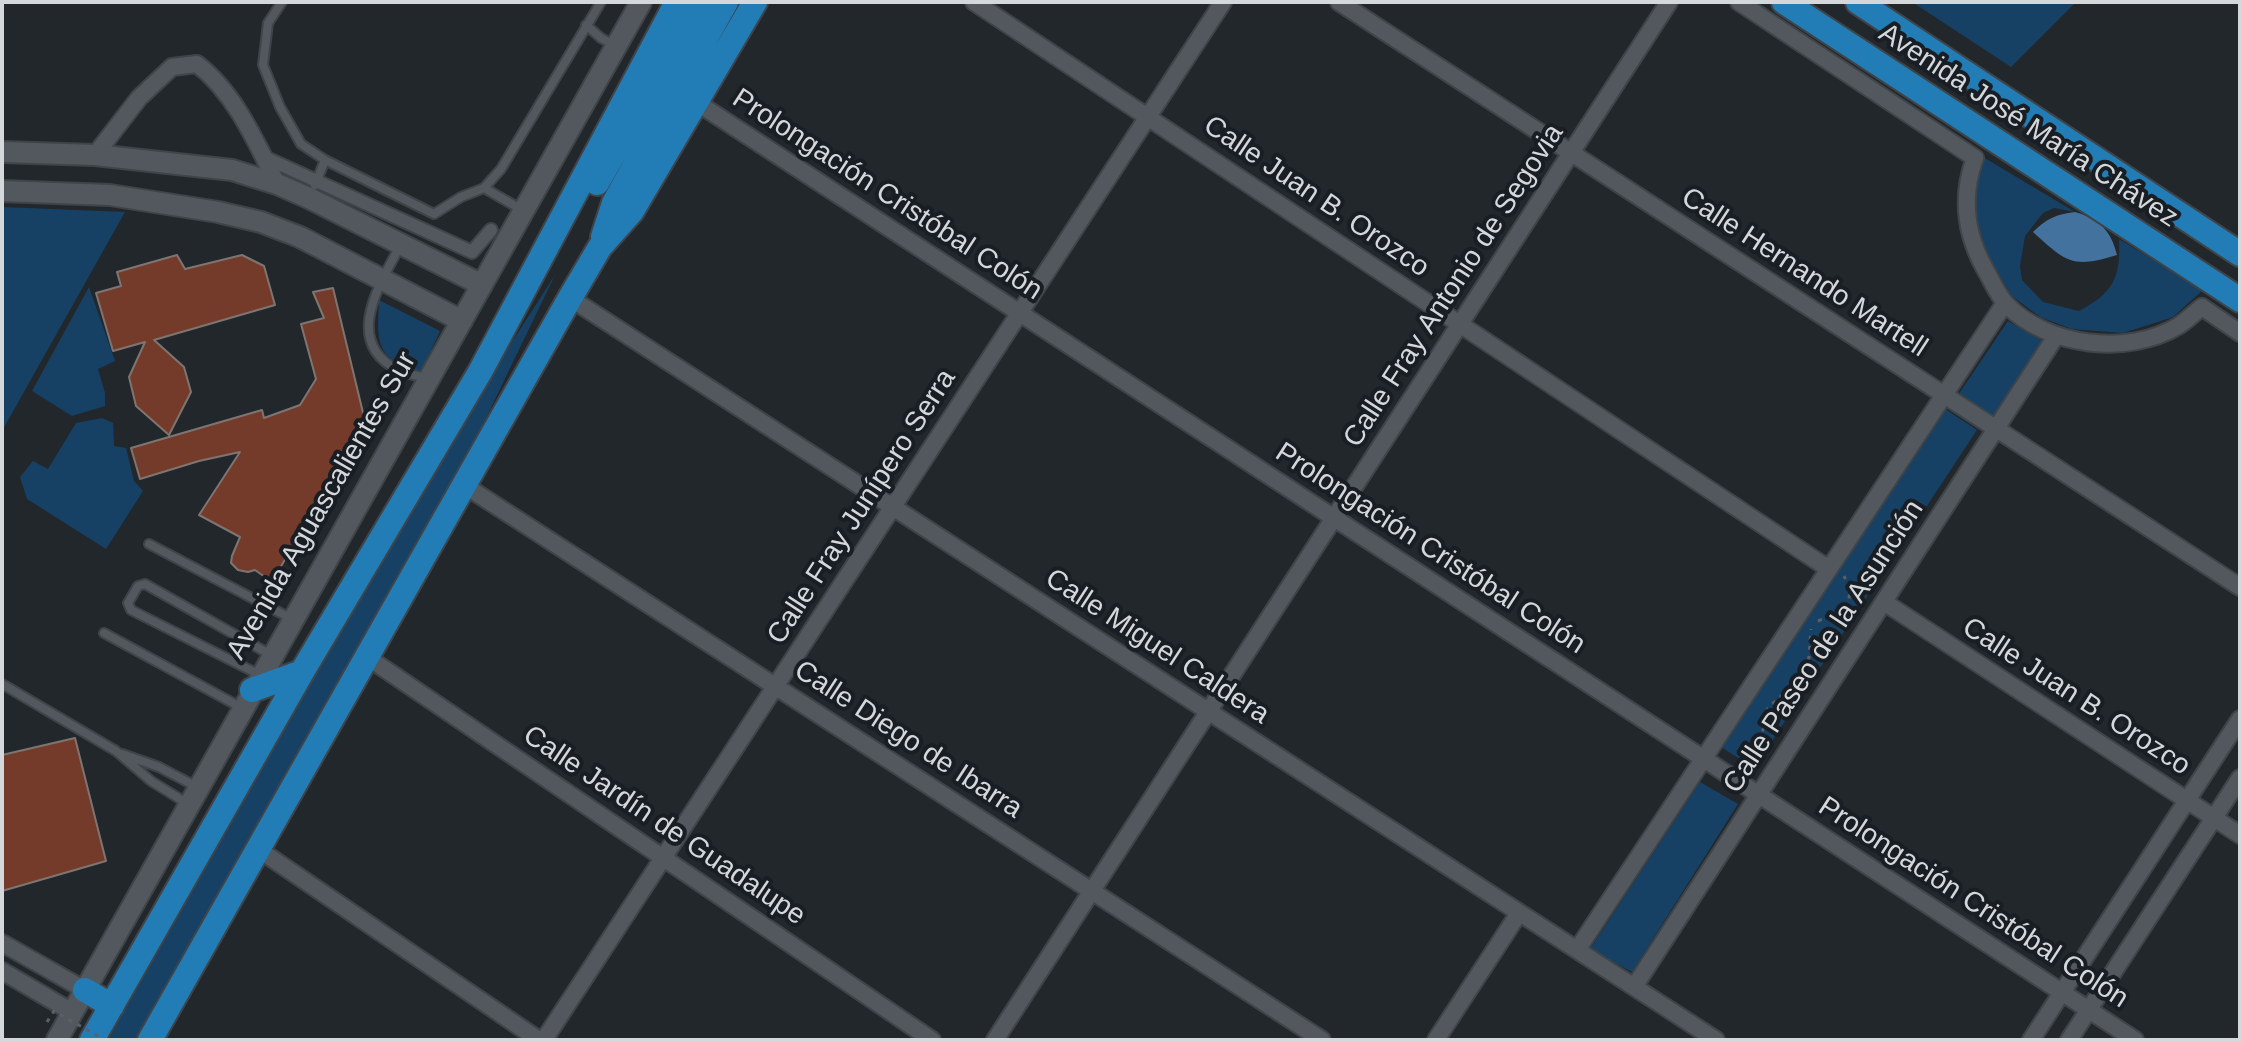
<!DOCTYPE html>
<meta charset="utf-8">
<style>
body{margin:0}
#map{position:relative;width:2242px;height:1042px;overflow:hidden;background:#22272c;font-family:Helvetica,sans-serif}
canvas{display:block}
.frame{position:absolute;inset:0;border:4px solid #d4d8db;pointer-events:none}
</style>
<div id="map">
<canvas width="2242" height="1042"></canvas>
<div class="frame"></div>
</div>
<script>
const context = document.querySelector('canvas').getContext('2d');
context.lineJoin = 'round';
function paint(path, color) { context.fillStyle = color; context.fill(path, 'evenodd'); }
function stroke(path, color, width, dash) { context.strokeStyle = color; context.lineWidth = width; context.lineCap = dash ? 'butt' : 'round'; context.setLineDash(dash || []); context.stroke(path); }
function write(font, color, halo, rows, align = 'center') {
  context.font = font + ' Helvetica,sans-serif'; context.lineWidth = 8; context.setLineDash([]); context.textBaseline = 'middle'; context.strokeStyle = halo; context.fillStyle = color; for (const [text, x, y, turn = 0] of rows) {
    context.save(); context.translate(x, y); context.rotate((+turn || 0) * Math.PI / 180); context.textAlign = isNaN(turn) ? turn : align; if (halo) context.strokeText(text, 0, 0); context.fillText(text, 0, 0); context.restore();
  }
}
const green = new Path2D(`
 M1912,2h164l-65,65z
 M1983,157l92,55 -21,-4 -11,5 -18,23 -5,30 2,14 21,22 36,9c34,-18 42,-33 40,-72l84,51 -30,27 -50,16 -51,-4 -32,-12 -28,-21 -25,-40 -14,-35 2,-39z
 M2,207l123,5 -123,219z
 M555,275l-82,170 -336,595h-29l346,-608z
 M89,287l26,74 -17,8 7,24v13l-33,10 -40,-25z
 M379,300l61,31 -19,41c-46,-14 -44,-28 -42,-72z
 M2008,321l35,20 -48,76 -37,-22z
 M1945,409l32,21 -223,338 -33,-21z
 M102,418l11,5 1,23 12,2 8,33 9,10 -37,58 -79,-50 -7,-22 13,-16 15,8 28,-46z
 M1700,782l38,22 -106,168 -42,-23z`);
const water = new Path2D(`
 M2075,212c24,7 36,18 42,43 -45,14 -51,7 -84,-23 13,-13 23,-18 42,-20z`);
const building = new Path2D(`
 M177,255l8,14 57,-14 22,11 11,39 -121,35 30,27 7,25 -22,43 -33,-29 -7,-29 16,-35 -32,9 -17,-58 25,-7 -4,-14z
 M333,288l32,133 -93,161 -17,-12 -7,2 -10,-2 -7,-7 1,-7 8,-19 -41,-22 41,-63 -41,9 -59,18 -9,-31 131,-38 2,8 36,-13 16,-26 -15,-55 23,-6 -11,-26z
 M75,738l31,123 -104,30v-136z`);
const path = new Path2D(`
 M1818,621c25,-10 40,-16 26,-45
 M1738,763l25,-33 5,-22 14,-13 13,-6 7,-9 7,-23 2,-28`);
const service = new Path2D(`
 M282,2l-14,21 -5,42 17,42 21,37 24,16 109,54 27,-17 23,-9 17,-19 100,-167
 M586,25l15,13 15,8
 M315,185l10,-25
 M484,188l40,23
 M400,246c-20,38 -58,96 -2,124 9,5 21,6 31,8
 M149,544l143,75
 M104,633l138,75
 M260,675l-129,-65 -3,-7 10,-17 7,-2 126,71
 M2,684l114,67 35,30 37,23
 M122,754l37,13 38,20`);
const pedestrian = new Path2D(`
 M264,157l208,95 19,-22`);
const minor = new Path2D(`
 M974,2l855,567
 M1339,2l901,585
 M1739,2l236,156c-14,38 -10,75 10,111 7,12 13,27 22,36 41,42 121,51 171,21 8,-5 16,-13 24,-19l38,26
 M696,102l1439,938
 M95,155l44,-57 33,-31 25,-3c38,29 59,78 80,120
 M570,298l1146,742
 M464,485l858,555
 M1884,602l356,233
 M367,657l565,383
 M258,849l281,191
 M2,943l83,47
 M1577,950l428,-647
 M2,971l70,41
 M1634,987l422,-651
 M544,1040l679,-1038
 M995,1040l674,-1038
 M1436,1040l83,-127
 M2031,1040l209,-321
 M2069,1040l171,-262`);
const tertiary = new Path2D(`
 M2,152l93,3 137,15 45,14 32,14 173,87
 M2,191l108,4 108,17 43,10 39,15 162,84
 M57,1040l584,-1038`);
const primary = new Path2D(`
 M1784,2l456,298
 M1858,2l382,252
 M597,183l105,-181
 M603,237l11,-34 112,-201
 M252,690l50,-18
 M85,990l27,16
 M92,1040l210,-368 178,-300 197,-370
 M150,1040l420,-742 30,-51 32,-36 123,-209`);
const pathBridge = new Path2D(`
 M47,1022l7,-11 51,29`);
const streetNames = [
 ["Avenida José María Chávez",2028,126,33],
 ["Prolongación Cristóbal Colón",887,195,33],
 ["Calle Juan B. Orozco",1316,197,34],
 ["Calle Hernando Martell",1804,273,33],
 ["Calle Fray Antonio de Segovia",1454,286,-57],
 ["Avenida Aguascalientes Sur",322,506,-60],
 ["Calle Fray Junípero Serra",862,507,-57],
 ["Prolongación Cristóbal Colón",1430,549,33],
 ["Calle Miguel Caldera",1157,647,33],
 ["Calle Paseo de la Asunción",1824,647,-57],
 ["Calle Juan B. Orozco",2076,697,33],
 ["Calle Diego de Ibarra",908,740,33],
 ["Calle Jardín de Guadalupe",664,826,34],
 ["Prolongación Cristóbal Colón",1973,903,33]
];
paint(green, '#164165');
paint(water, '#42729d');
paint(building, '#743b2a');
stroke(building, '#7e7572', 2);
stroke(service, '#3f4448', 12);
stroke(pedestrian, '#3f4448', 16);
stroke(minor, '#3f4448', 20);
stroke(tertiary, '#3f4448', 24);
stroke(primary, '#3f4448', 28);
stroke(path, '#5c6065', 3, [4, 6]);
stroke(service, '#52585e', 8);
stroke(pedestrian, '#52585e', 12);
stroke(minor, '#52585e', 16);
stroke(tertiary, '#52585e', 20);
stroke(primary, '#227db7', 24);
stroke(pathBridge, '#5c6065', 3, [4, 6]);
write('28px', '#d4d8db', '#181e23', streetNames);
</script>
